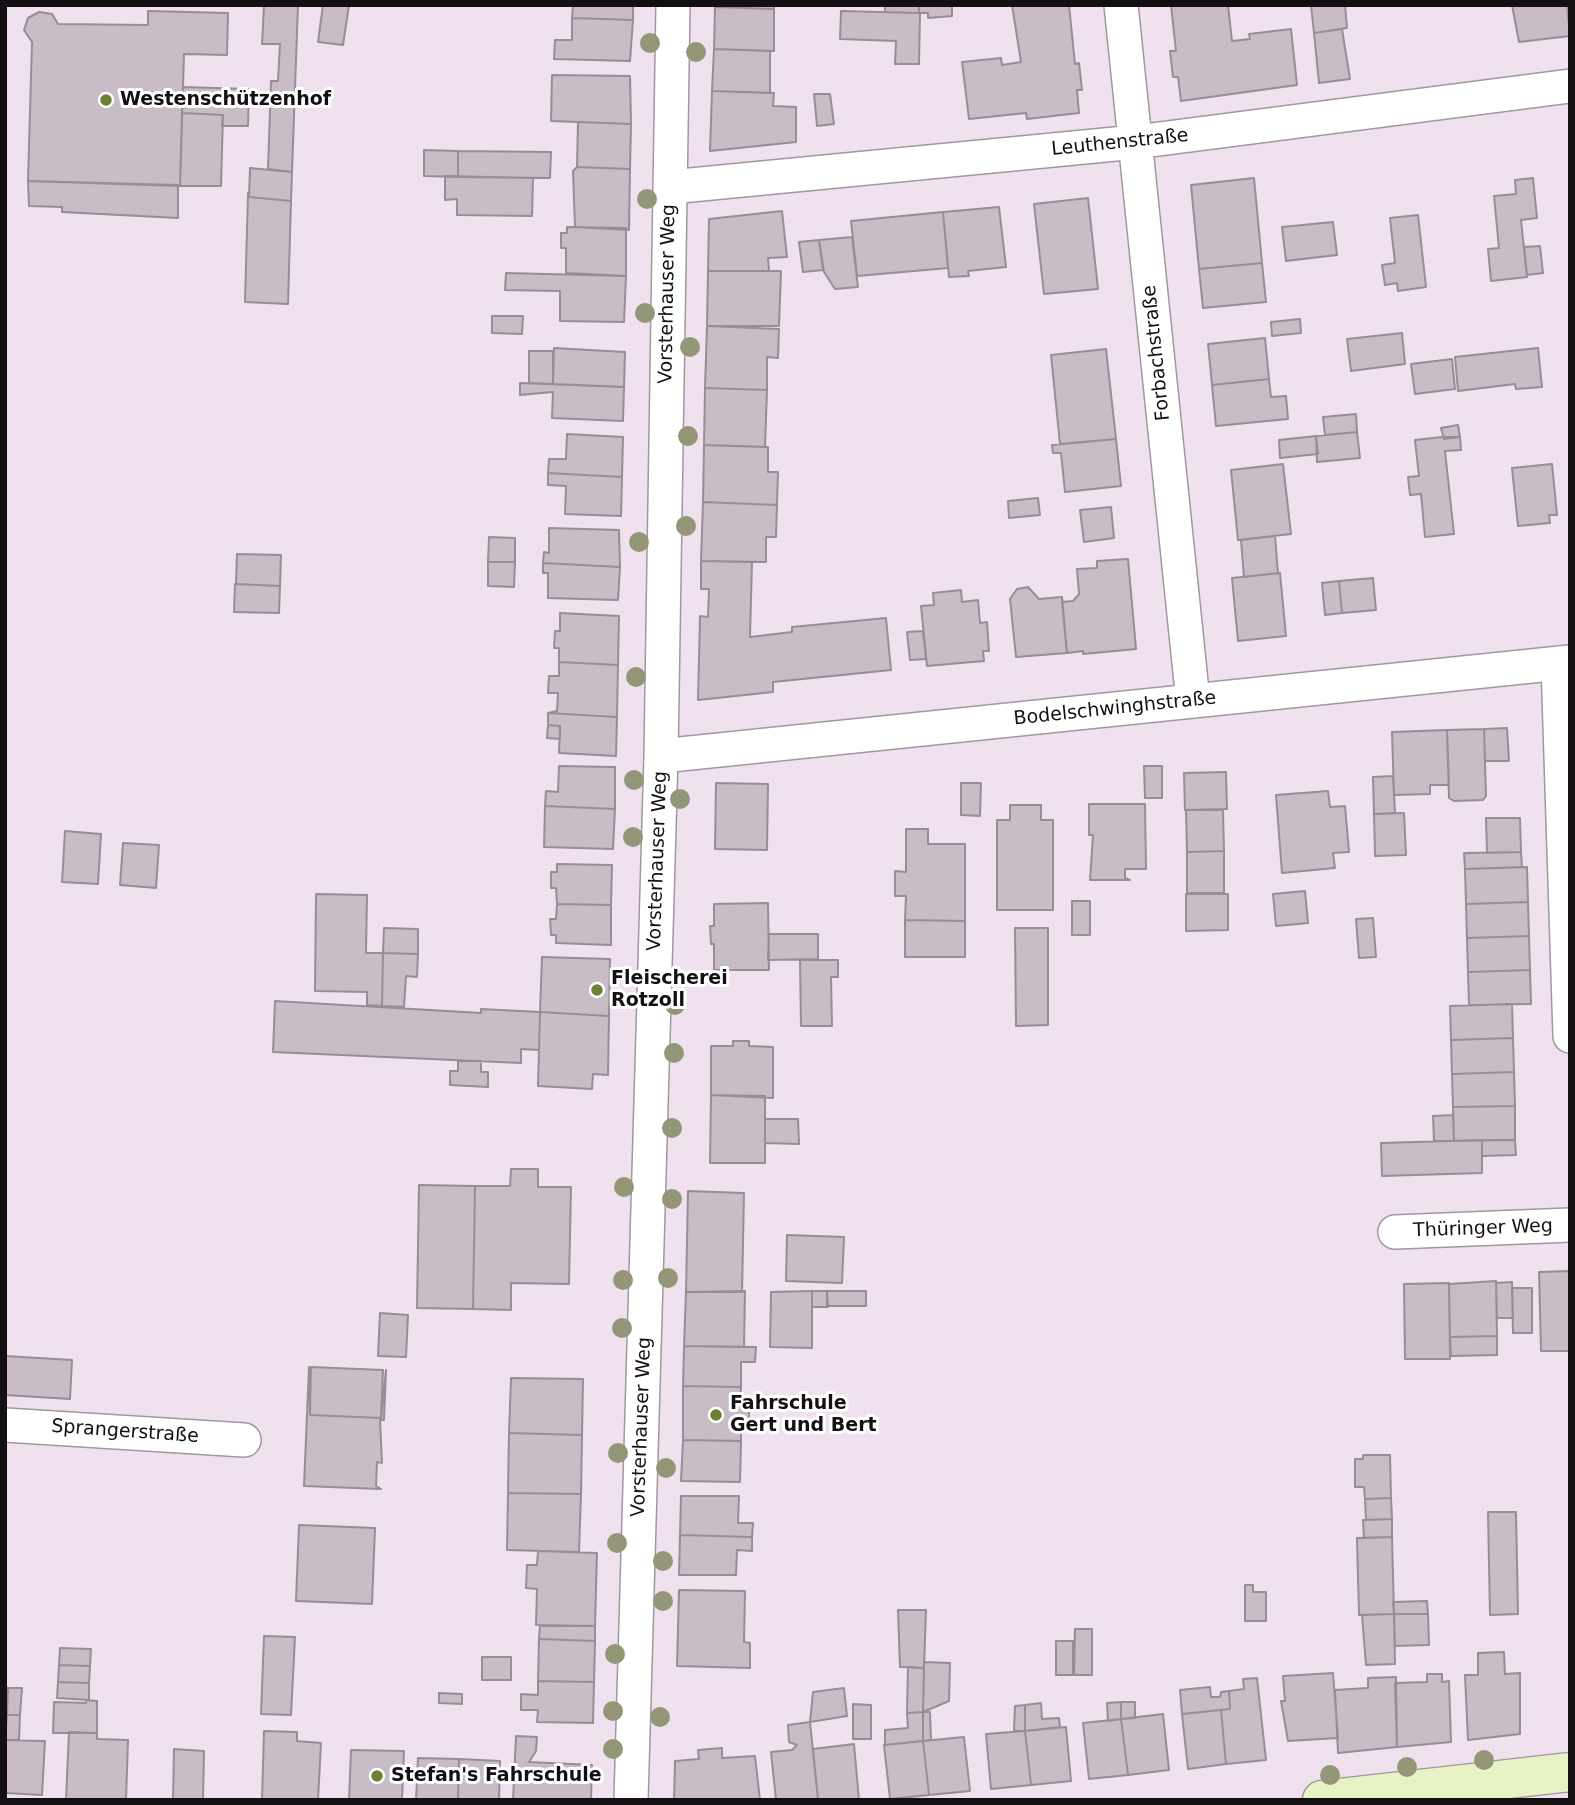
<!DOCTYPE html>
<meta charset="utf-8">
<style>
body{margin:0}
#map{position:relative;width:1575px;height:1805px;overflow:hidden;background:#efe2ee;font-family:"DejaVu Sans",sans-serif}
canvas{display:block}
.frame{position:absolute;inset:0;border:7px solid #130f13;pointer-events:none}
</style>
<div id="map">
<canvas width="1575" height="1805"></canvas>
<div class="frame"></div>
</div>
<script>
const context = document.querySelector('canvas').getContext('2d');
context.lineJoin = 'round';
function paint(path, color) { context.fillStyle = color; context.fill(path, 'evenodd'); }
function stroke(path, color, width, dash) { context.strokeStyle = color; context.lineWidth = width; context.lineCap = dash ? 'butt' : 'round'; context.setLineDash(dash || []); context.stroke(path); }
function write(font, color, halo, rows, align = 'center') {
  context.font = font + ' "DejaVu Sans",sans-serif'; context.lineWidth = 6; context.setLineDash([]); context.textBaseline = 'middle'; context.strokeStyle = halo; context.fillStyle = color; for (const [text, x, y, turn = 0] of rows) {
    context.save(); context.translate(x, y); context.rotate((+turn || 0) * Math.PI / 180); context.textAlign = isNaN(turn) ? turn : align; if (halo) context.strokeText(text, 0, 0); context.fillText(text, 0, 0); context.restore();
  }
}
const building = new Path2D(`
 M264,5h34l-6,167 -24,-3 3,-88h7l2,-37h-18z
 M323,5h26l-6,40 -25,-3z
 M573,5h60v15l-61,-2z
 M715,5h59v4l-59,-2z
 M885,5h34v8l-34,-1z
 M919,5h33v11l-24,2v-5h-9z
 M1012,5h57l6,59 4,-1 3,27h-5l2,23 -52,6 -1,-6 -57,6 -7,-57 39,-4 1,7 19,-3z
 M1171,5h57l4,36 18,-2 -1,-5 42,-5 6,56 -116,16 -3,-24h-5l-3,-26h6z
 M1311,5h34l2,23 -33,5z
 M1512,5h55l3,31 -51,6z
 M715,7l59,2v42l-60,-2z
 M148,11l80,2 -1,42 -43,-1 -4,132 -152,-5 4,-139 -8,-12 4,-12 11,-6 13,2 6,10 90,1z
 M841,11l79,2 -1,51h-24l1,-23 -56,-2z
 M572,18l61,2 -3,41 -76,-2 1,-19h17z
 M1342,29l8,50 -31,4 -5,-50z
 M714,49l56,2v42l-58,-2z
 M552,75l78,1 1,48 -80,-3z
 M183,87l66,2 -1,37h-26l1,-11 -41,-2z
 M712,91l62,2 -1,13 23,1v35l-86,9z
 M814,94h16l4,30 -17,2z
 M182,113l41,2 -2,71h-41z
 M578,122l53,2 -1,45 -53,-2z
 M424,150l34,1v26l-34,-1z
 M458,151l93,1 -1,26 -92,-1z
 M577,167l53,2 -1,61 -54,-3 -2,-56z
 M250,168l42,4 -1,29 -42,-4z
 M445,176l88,2 -1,38 -75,-1v-16l-12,1z
 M1254,178l8,85 -63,6 -8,-84z
 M1533,178l4,40 -16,2 6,57 -36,4 -3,-32 11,-1 -5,-52 22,-2 -1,-14z
 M28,181l150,4v33l-116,-6v-5l-33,-1z
 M248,193l1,4 42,4 -3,103 -43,-2z
 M1088,198l10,91 -54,5 -10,-90z
 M999,207l7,60 -38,4 1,5 -20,1 -6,-65z
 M782,211l5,46 -19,1 1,13h-61l1,-52z
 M943,212l5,56 -91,8 -6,-55z
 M1418,215l8,72 -28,4 -1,-8 -12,2 -3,-20 13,-2 -5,-45z
 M1333,222l4,33 -51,6 -4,-34z
 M567,227l59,1v48l-60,-3v-25h-5v-15h6z
 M852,237l6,50 -23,2 -11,-17 -5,-32z
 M819,240l4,30 -20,2 -4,-30z
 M1540,246l3,27 -16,2 -3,-28z
 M1262,263l4,39 -63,6 -4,-39z
 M708,271h73l-2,55h-72z
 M506,273l120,3 -2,46 -64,-1v-30l-55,-1z
 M492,316h31l-1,18 -30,-1z
 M1300,319l1,14 -29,3 -1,-14z
 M707,326l72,3 -1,29 -11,-1v33l-62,-2z
 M1402,333l3,31 -54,7 -4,-32z
 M1265,338l4,41 -57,6 -4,-41z
 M554,348l71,4 -1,35 -71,-3z
 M1538,348l4,39 -26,2 -1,-5 -57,7 -3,-34z
 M1106,349l10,90 -56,5 -9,-89z
 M529,351h24v33l-24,-1z
 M1452,359l3,30 -40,5 -4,-30z
 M1269,379l2,18 15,-1 2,23 -72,7 -4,-41z
 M520,383l104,4 -1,34 -71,-3 1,-26 -33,3z
 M705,388l62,2 -2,57 -61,-2z
 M1356,414l1,18 -32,3 -2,-18z
 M1458,425l2,12 -16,2 -3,-11z
 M1357,432l3,26 -43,4 -1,-26z
 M567,434l56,3 -1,40 -74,-4 1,-14h17z
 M1316,436l2,18 -38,4 -1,-18z
 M1442,437h18l1,13 -16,1 9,83 -29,3 -4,-43 -11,1 -2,-18 11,-1 -4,-36z
 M1116,439l5,47 -56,6 -4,-39h-8l-1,-8z
 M704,445l64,2v25h10l-1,33 -74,-3z
 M1283,464l8,70 -53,6 -7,-70z
 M1552,464l5,51h-8l1,8 -32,3 -6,-58z
 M548,473l74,4 -1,39 -56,-2 1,-28 -18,-1z
 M1038,498l2,17 -31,3 -1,-17z
 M703,502l74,3 -1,32h-10v25l-65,-1z
 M1111,507l3,31 -30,4 -4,-32z
 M549,528l70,2 1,37 -77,-4 1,-11 5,1z
 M1275,536l3,37 -34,4 -3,-37z
 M489,537l26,1v24h-27z
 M237,554l44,1 -1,31 -44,-2z
 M1128,559l8,90 -53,5v-3l-16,2 -5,-51 11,-1 6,-7 -2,-25 20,-1v-7z
 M701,561l51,1 -2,75 42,-5v-5l94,-9 5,52 -118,12v10l-75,8 2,-84 8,1 1,-28h-8z
 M488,562h27l-1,25 -26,-1z
 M543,563l77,4 -2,33 -70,-2v-25h-5z
 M1280,573l6,63 -48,5 -6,-63z
 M1373,578l3,32 -34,3 -3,-32z
 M1339,581l3,32 -17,2 -3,-32z
 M235,584l45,2 -1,27 -45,-1z
 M1028,587l11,12 23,-2 5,56 -51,4 -6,-58 7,-10z
 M961,590l1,12 16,-2 2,23 7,-1 2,29h-6l1,10 -57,5 -6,-60 13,-1 -1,-12z
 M560,613l59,3 -1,49 -59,-3v-14h-5l1,-17h5z
 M923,631l3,28 -16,1 -3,-28z
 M559,662l59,3 -1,52 -69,-4 9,-2 1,-18h-10l1,-17h10z
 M548,713l69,4 -1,39 -57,-3 1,-27 -12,-1z
 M548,725l12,1v13l-13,-1z
 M1507,728l2,33h-24l-1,-32z
 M1484,729l2,67 -3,4 -29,1 -5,-3 -2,-68z
 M1447,730l2,55h-19v9l-36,1 -2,-63z
 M559,766l56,1v42l-70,-3 1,-15 12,1z
 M1144,766h18v32h-17z
 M1226,772l1,37 -42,1 -1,-37z
 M1393,776l2,37 -21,1 -1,-37z
 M716,783l52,1 -1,66 -52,-1z
 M961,783h20l-1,33 -19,-1z
 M1328,791l2,16 15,-1 4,46 -16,1 2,15 -53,5 -6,-78z
 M1089,804h56l1,65h-21v9l5,2h-40l3,-45h-4z
 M1010,805h31v15h12v90h-56v-90h13z
 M545,806l70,3 -2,40 -69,-2z
 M1186,810h37l1,41 -37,1z
 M1404,813l2,42 -31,1 -1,-42z
 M1486,818h34l1,34 -34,1z
 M906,829h22v15h37v77l-60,-1 1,-24h-11v-25l11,1z
 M65,831l36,3 -3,50 -36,-2z
 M123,843l36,2 -3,43 -36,-3z
 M1224,851v42h-37v-41z
 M1521,852l1,15 -57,2 -1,-16z
 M557,864l55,1 -1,40 -54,-1 -1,-16h-5v-16h6z
 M1527,867l1,35 -62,2 -1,-35z
 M1305,891l3,32 -32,3 -3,-32z
 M316,894l51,1 -1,58h17l-1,53 -15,-1v-13l-52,-1z
 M1186,894h42v36l-42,1z
 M1072,901h18v34h-18z
 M1528,902l1,34 -62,2 -1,-34z
 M768,903l1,67h-55v-26h-3l-1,-18h4v-22z
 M557,904l54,1v40l-55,-2v-8h-5l-1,-16h6z
 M1373,918l3,39 -17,1 -3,-39z
 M905,920l60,1v36h-60z
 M384,928l34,1v25l-35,-1z
 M1015,928h33v97l-32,1z
 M769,934h49v25l-50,1z
 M1529,936l1,34 -62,2 -1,-34z
 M383,953l35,1 -1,23 -11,-1 -2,31 -22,-1z
 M542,957l68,2 -1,57 -69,-4z
 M800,960h38v17h-7l1,49h-31z
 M1530,970l1,34 -62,1 -1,-33z
 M275,1001l206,12v-4l59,3 -1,38 -18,-1v14l-248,-11z
 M1512,1004l1,34 -62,2 -1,-34z
 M540,1012l69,4 -1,59 -15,-1 -1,15 -54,-3z
 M1513,1038l1,34 -62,2 -1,-34z
 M733,1041h16v5l24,1v51l-62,-3v-49h22z
 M458,1061h23v11h7v15l-38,-2v-14h8z
 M1514,1072l1,34 -62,1 -1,-33z
 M711,1095l54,1v67h-55z
 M1515,1106v34l-61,1 -1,-34z
 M1453,1115l1,26h-20l-1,-25z
 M765,1119h33l1,25 -34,-1z
 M1482,1140h33l1,15 -34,1z
 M1482,1140v33l-100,3 -1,-33z
 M511,1169h27v18h33l-2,97 -58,-1v27l-38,-1 2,-123h35z
 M419,1185l56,1 -2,123 -56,-1z
 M688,1191l56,2 -2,99h-56z
 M787,1235l57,2 -2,46 -56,-2z
 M1570,1271v80h-29l-2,-79z
 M1496,1281l1,55 -47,1 -1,-53z
 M1512,1282l1,36h-16l-1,-35z
 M1449,1283l1,76h-45l-1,-75z
 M1512,1288h20v45h-19z
 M745,1291l-1,56 -60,-1 2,-54z
 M812,1291h15l1,16h-16z
 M812,1291v57l-42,-1 1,-55z
 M827,1291h39v15h-39z
 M380,1313l28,2 -2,42 -28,-1z
 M1497,1336v19l-46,1 -1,-19z
 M684,1346l72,1 -1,15h-14v25l-58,-1z
 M5,1356l67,4 -2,39 -65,-4z
 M309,1367l1,48 71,3 5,-48 -2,50h-4l2,43 -5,-1 -1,24 5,3 -77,-3z
 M311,1367l72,3 -2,48 -71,-3z
 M511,1378l72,1 -1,56 -73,-2z
 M683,1386l58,1 -1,14h9v27h-8v13l-58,-1z
 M509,1433l73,2 -1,59 -73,-1z
 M683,1440l58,1 -1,41 -59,-1z
 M1363,1455h27l1,43 -26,1 -1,-12h-9v-28h8z
 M508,1493l73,1 -2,58 -72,-2z
 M681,1496h58l-1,27h15l-1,14 -72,-2z
 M1391,1498l1,21 -26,1 -1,-21z
 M1488,1512h28l2,102 -28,1z
 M1392,1519v18l-28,1 -1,-18z
 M299,1525l76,3 -3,76 -76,-3z
 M680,1535l72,2v14l-15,-1 -1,25h-57z
 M1392,1537l2,77 -35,1 -2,-77z
 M538,1551l59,2 -2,73 -59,-1 1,-36 -11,-1 1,-23h10z
 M1245,1585h8v7h13v29h-21z
 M679,1590l66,1 -1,51 6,1v25l-73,-2z
 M1427,1601l1,13h-34l-1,-12z
 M898,1610h28l-2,58 -24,-1z
 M1394,1614h34l1,31 -34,1z
 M1394,1614l1,50 -29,1 -4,-50z
 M540,1626h55v15l-56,-2z
 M1075,1629h17v46h-18z
 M264,1636l31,1 -4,78 -30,-1z
 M539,1639l56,2 -1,41 -56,-1z
 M1056,1641h17v34h-17z
 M60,1648l31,1 -1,17 -31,-1z
 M1504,1652l1,22 15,-1v61l-52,6 -3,-65h13v-22z
 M482,1657h29v23h-29z
 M924,1662l26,1 -1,38 -26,11z
 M59,1665l31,1 -1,17 -31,-1z
 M908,1667l16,1 -1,44 -16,1z
 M1333,1673l5,65 -50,3 -7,-40h4l-2,-25z
 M1427,1674h15v8l7,-1 2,61 -54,5 -2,-64 32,-1z
 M1396,1677l1,70 -59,6 -3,-63 33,-2v-10z
 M1257,1678l9,82 -40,4 -5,-54 9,-1 -1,-18 15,-2 -1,-10z
 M538,1681l56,1 -1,41 -56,-1 1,-12h-17v-16l17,1z
 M58,1682l31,1v17l-32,-2z
 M5,1687l3,1 -2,29h-1z
 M1210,1687l1,10h9l1,-5 8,-1 1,18 -48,5 -2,-24z
 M8,1688h14l-2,27h-13z
 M844,1688l3,28 -37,6 3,-30z
 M439,1693l23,1v10l-23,-1z
 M86,1700l11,1v32h-44l1,-31 32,1z
 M1121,1702h14v16l-14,1z
 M1121,1702v17l-13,2 -1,-18z
 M1041,1703l1,16 17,-1 1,9 -35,4v-26z
 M853,1704l18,1v34h-18z
 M1025,1705v26h-11l1,-25z
 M1221,1710l5,54 -38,5 -6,-55z
 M923,1712h7l1,28 -8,1z
 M923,1712v29l-38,4v-15l23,-2 -1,-15z
 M1163,1714l6,56 -41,5 -7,-56z
 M7,1715h13l-1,25h-14z
 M1121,1719l7,56 -39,4 -6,-56z
 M810,1722l8,78h-42l-5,-48 21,-2 5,-5 -8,-3 -1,-17z
 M1066,1727l5,54 -40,4 -6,-54z
 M264,1731l33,1v9l24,2 -3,57h-56z
 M1025,1731l6,54 -40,4 -5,-55z
 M69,1732l28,1v6l31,1 -2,60h-60z
 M516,1736l21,1 -1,14 -7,11 63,3 -1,35h-78z
 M964,1737l6,54 -41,4 -6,-54z
 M5,1740l40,1 -3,54 -37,-2z
 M923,1741l6,54 -39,4 -6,-54z
 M854,1744l5,56h-41l-5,-51z
 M722,1748v10l33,-2 5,44h-86l1,-39 24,-2 -1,-9z
 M174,1749l30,2 -1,49 -30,-1z
 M351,1750l53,1 -2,49h-53z
 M418,1758l41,1 -1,41h-42z
 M459,1759l41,2 -1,39h-41z`);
const street = new Path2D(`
 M1121,5l72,696
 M670,187l466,-45 434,-56
 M1558,663l12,373
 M661,756l909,-94
 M1395,1232l175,-7
 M5,1425l239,15
 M631,1800l30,-1044 12,-751`);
const secondary = new Path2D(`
 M1322,1800l248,-28`);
const trees = [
 [650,43],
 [696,52],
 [647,199],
 [645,313],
 [690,347],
 [688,436],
 [686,526],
 [639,542],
 [636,677],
 [634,780],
 [680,799],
 [633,837],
 [675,1005],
 [674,1053],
 [672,1128],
 [624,1187],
 [672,1199],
 [668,1278],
 [623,1280],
 [622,1328],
 [618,1453],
 [666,1468],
 [617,1543],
 [663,1561],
 [663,1601],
 [615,1654],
 [613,1711],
 [660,1717],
 [613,1749],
 [1484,1760],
 [1407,1767],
 [1330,1775]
];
const markers = [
 [106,100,7,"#6c8132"],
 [597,990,7,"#6c8132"],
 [716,1415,7,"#6c8132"],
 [377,1776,7,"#6c8132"]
];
const poiNames = [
 ["Westenschützenhof",120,100],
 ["Fleischerei",611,979],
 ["Rotzoll",611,1001],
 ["Fahrschule",730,1404],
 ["Gert und Bert",730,1426],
 ["Stefan's Fahrschule",391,1776]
];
const streetNames = [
 ["Leuthenstraße",1120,143,-6],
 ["Vorsterhauser Weg",668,294,-89],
 ["Forbachstraße",1157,353,-96],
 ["Bodelschwinghstraße",1115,709,-6],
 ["Vorsterhauser Weg",658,861,-88],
 ["Thüringer Weg",1483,1229,-2],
 ["Vorsterhauser Weg",642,1427,-88],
 ["Sprangerstraße",125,1432,4]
];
paint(building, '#c8bcc7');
stroke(building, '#988c97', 2);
stroke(street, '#a296a1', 36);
stroke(secondary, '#a296a1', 41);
stroke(street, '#fff', 33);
stroke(secondary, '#e7f2c5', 38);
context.fillStyle = '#939777';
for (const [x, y] of trees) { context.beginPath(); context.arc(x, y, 10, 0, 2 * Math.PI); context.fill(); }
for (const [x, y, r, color] of markers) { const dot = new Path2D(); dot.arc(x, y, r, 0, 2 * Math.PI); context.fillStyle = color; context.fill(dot); stroke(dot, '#fff', 2.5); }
write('bold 19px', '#130f13', '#fff', poiNames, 'left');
write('19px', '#130f13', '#fff', streetNames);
</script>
